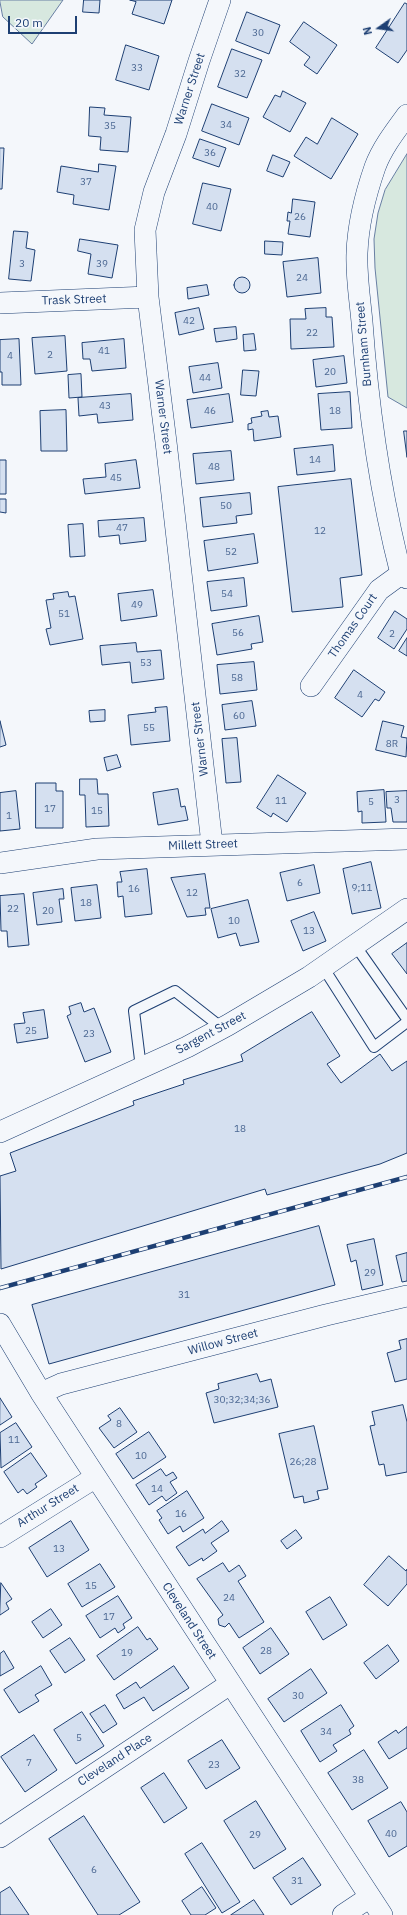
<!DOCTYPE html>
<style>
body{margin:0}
#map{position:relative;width:407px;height:1915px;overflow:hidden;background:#f4f7fb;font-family:"IBM Plex Sans",sans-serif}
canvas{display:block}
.north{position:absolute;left:359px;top:8px;width:40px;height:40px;-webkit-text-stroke:3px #f4f7fb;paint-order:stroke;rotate:256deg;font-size:11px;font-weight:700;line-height:16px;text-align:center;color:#1d3f73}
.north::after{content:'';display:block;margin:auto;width:14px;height:18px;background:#1d3f73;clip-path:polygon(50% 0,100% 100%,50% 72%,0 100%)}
.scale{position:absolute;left:8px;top:16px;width:69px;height:18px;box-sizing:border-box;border:2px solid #1d3f73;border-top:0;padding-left:5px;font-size:12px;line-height:14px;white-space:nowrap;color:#1d3f73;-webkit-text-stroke:3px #f4f7fb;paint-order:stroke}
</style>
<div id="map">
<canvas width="407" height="1915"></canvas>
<div class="north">N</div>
<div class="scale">20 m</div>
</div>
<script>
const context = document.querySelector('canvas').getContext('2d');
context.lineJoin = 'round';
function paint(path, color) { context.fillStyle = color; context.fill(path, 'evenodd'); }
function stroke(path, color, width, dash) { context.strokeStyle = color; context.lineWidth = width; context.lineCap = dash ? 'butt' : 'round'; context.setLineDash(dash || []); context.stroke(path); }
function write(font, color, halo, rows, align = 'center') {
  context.font = font + ' "IBM Plex Sans",sans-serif'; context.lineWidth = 3; context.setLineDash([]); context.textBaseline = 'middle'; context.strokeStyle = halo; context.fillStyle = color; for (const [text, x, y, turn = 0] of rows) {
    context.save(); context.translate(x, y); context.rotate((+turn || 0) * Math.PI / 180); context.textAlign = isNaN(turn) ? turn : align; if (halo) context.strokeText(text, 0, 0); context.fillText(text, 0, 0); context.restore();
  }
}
const green = new Path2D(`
 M0,0h63l-31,44 -29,-27z
 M407,154v254l-19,-11 -13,-129 -1,-29 4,-26 7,-23z`);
const building = new Path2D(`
 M84,0h16l-1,13 -16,-1z
 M130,0h42l-8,24 -32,-10 4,-12z
 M405,3l2,1v46l-9,13 -22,-15z
 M247,12l33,13 -11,29 -33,-13z
 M304,22l33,23 -20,29 -13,-9 6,-8 -20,-15z
 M126,45l33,11 -10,34 -33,-10z
 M232,49l30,11 -15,38 -29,-11z
 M283,91l23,12 -16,29 -27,-15 12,-22 5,2z
 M212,104l37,14 -10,27 -37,-14z
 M90,107l15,1 -1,7 27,2 -3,35 -28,-2 1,-13 -12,-1z
 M332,118l26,16 -27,45 -37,-23 12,-19 11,7z
 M200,139l26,9 -7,19 -26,-9z
 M0,148h4l-2,41h-2z
 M273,155l17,7 -7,15 -16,-6z
 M99,164l17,2 -7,44 -36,-6 1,-9 -17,-3 4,-26 37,6z
 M203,183l28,6 -10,42 -28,-7z
 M293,199l22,3 -5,35 -22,-3 2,-13h-3l1,-9 3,1z
 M14,231l14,1 -2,16 9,2 -4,31 -22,-2z
 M80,239l38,6 -6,33 -24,-4 3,-20 -13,-3z
 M265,241l18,1 -1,13 -17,-1z
 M318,258l3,35 -34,4 -4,-35z
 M234 285a8 8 0 1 1 16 0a8 8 0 1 1-16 0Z
 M207,285l2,10 -21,4 -1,-11z
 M199,308l5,21 -25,6 -4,-22z
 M326,308v9h6l2,30 -43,2 -1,-30h16l-1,-10z
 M236,327l1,12 -21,3 -2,-13z
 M254,334l2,16 -12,1 -1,-16z
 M65,336l2,35 -32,3 -3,-36z
 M19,339l2,46h-19v-13h-2v-32z
 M124,339l2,29 -34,3 -2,-12h-7l-1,-16z
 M344,356l3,27 -31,4 -3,-27z
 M218,363l4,25 -29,5 -4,-26z
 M243,370l16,1 -3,25 -15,-1z
 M81,374l1,23 -13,1 -1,-23z
 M350,392l2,36 -31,2 -3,-36z
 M131,394l2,26 -35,3 -1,-9 -18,2 -1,-18z
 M229,394l4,28 -42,6 -4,-28z
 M66,410l1,41h-26l-1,-40z
 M268,411l1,6 9,-1 3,21 -27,4 -1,-12 -5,1v-6l4,-1 -1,-5 11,-2 -1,-4z
 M404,431h3v26z
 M333,445l2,26 -38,4 -3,-26z
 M231,451l3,29 -38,4 -3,-30z
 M0,460h6v34h-6z
 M136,460l4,28 -55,6 -2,-15 23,-2 -1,-13z
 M351,479l11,96 -22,3 3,29 -51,5 -14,-125z
 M250,493l2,21 -16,2 1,7 -34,4 -3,-29z
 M0,499h6v14l-6,-1z
 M144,518l2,23 -26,3 -1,-9 -20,2 -1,-16z
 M83,524l2,32 -15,1 -2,-32z
 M254,534l4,29 -50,8 -4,-30z
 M244,578l3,28 -36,5 -4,-29z
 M153,590l4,26 -36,5 -3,-27z
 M68,592l1,5 6,-1 8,43 -33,6 -4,-16 5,-1 -5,-28 8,-1 -1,-5z
 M395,611l12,8v10l-13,20 -16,-11z
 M259,616l4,26 -12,2 1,5 -35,6 -5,-31z
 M407,638v18l-8,-5z
 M136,643l1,9 24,-2 3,29 -32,4 -2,-21 -28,3 -2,-19z
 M254,662l3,28 -37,4 -3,-29z
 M354,670l31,22 -6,9 -4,-2 -13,18 -27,-19z
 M252,701l4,25 -31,4 -3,-25z
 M167,707l3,34 -39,4 -3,-30 28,-3 -1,-4z
 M105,710v11l-15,1 -1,-11z
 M0,721l6,24 -6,2z
 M383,721l21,5 -3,11 6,1 -1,19 -30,-7z
 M237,738l4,44 -15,1 -4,-44z
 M117,755l4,12 -14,4 -3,-13z
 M278,775l28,18 -19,29 -14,-9 -2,4 -14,-9z
 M80,779h17l1,15h10l1,32 -23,1 -1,-32h-5z
 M36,783h20v8h7v37h-27z
 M178,789l3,18 4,-1 3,14 -30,5 -5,-32z
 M384,790l2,32 -24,1v-12l-4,1 -1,-20z
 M16,791l4,38 -20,2v-38z
 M407,791v31h-14l-2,-14h-4l-1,-16z
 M371,862l10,46 -29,6 -9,-45z
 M314,865l6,28 -33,8 -7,-28z
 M147,869l5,45 -27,3 -2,-21 -5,1 -1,-15h5l-2,-10z
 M205,874l5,34h-5l1,7 -19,2 -16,-39z
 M97,885l4,33 -26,3 -4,-33z
 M63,889l1,10h-5l3,23 -25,3 -4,-32z
 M24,894l5,51 -21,2 -1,-16h-6l-1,-35z
 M248,900l11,42 -19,4 -4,-13 -18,5 -7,-29z
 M314,912l12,29 -23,10 -12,-30z
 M407,943v31l-15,-20z
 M81,1003l3,9 10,-4 17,44 -26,10 -18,-46 4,-2 -2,-7z
 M44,1010l4,28 -31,5 -3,-19 11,-1 -2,-10z
 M312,1012l28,44 -13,8 14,19 39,-29 12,17 15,-10v92l-27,11 -113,31 -2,-6 -264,80 -1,-93 16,-5 -6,-18 124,-48 -1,-4 51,-17 -1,-4 60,-19 -2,-6z
 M319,1226l16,59 -286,79 -17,-59z
 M374,1239l9,46 -21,5 -6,-30 -5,2 -4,-17z
 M407,1253v28l-5,1 -6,-26z
 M407,1339v40l-12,3 -8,-29 14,-4 -2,-8z
 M257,1374l3,8 11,-3 7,28 -64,16 -8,-30 13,-4 -1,-5z
 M0,1398l12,19 -12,8z
 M403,1405l4,17v50l-21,4 -2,-12 -5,1 -9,-39 5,-1 -3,-13z
 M120,1408l17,24 -23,16 -15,-20 12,-8 -3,-4z
 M16,1423l16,24 -31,21 -1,-35z
 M314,1426l14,63 -11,2 2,8 -15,4 -1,-7 -9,2 -15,-64z
 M149,1432l17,25 -33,22 -17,-25z
 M31,1453l16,23 -12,8 2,3 -10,7 -4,-5 -5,4 -14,-21z
 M161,1469l5,7 7,-4 4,6 -7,4 7,11 -11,8 -4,-5 -13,9 -13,-20z
 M187,1491l17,27 -21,14 -3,-6 -12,8 -9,-14 3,-2 -5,-7z
 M71,1521l18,29 -42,27 -18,-29z
 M222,1521l7,10 -18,12 6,8 -14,10 -1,-3 -13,8 -13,-19 27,-18 2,4z
 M296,1530l6,8 -15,11 -6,-8z
 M389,1556l17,15 1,-2v15l-19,22 -24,-21z
 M223,1563l6,9 10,-7 7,11 -8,5 26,41 -25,16 -10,-15 -4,4 -6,-2 -1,-6 5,-4 -26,-36z
 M100,1564l15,23 -33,20 -14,-23z
 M1,1583l11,16 -6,4 3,6 -9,6z
 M118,1596l14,22 -9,6 2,4 -7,5 -3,-5 -15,10 -14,-22z
 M330,1597l17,28 -24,15 -17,-28z
 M51,1609l11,16 -19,13 -11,-16z
 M138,1627l9,13 3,-2 8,11 -44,31 -17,-24z
 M271,1628l18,26 -29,20 -17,-26z
 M70,1638l15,22 -20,13 -15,-22z
 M388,1645l11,16 -23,18 -12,-16z
 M4,1651l10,17 -14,8v-22z
 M41,1666l11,19 -17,10 4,6 -20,12 -15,-23z
 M174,1666l15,22 -36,23 -9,-14 -20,12 -8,-14 20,-13 4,6z
 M311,1669l16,24 -43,29 -16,-23z
 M105,1705l12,19 -14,9 -13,-19z
 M341,1705l13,21 -5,4 2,4 -18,11 4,6 -17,11 -19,-31z
 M82,1712l22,34 -28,18 -22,-34z
 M407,1727v21l-18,11 -11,-17 18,-12 2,3z
 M34,1735l23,35 -32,22 -24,-35z
 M222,1740l18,28 -34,21 -18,-28z
 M364,1750l24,38 -36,22 -24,-37z
 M164,1773l23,35 -23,15 -23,-35z
 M256,1801l30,48 -32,20 -30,-48z
 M401,1802l6,10v34l-18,11 -21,-36z
 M84,1816l56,86 -21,13h-21l-49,-76z
 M202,1843l38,59 -18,11 -37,-59z
 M303,1858l18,27 -30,20 -18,-27z
 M10,1887l19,28h-29v-22z
 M202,1887l14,21 -11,7h-14l-9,-14z
 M254,1900l10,15h-33z`);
const service = new Path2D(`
 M355,945l52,74
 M323,967l51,80 33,-25
 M141,1068l-7,-57 41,-20 47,37`);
const minor = new Path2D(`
 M407,115c-11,15 -25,33 -32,52 -9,26 -17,57 -18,86 -1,22 3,47 5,69 6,85 18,170 39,252l6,4
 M0,303l148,-6
 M311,686l68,-96 22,-16
 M212,844l-46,-402 -18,-145 -3,-67 9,-38 22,-58 23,-73 21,-61
 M0,863l97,-14 310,-10
 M0,1132l187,-85 41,-22 81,-48 98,-68
 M0,1324l41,69 341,522
 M41,1393l20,-9 265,-69 81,-19
 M0,1537l96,-60
 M0,1837l230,-153
 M343,1915l27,-18`);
const rail = new Path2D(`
 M0,1288l407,-111`);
const numberNames = [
 ["30",258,33],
 ["33",137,68],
 ["32",240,74],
 ["34",226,125],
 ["35",110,126],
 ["36",210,153],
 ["37",86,182],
 ["40",212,207],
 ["26",300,217],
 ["3",22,264],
 ["39",102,264],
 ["24",302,278],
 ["42",189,321],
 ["22",312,333],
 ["41",104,351],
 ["2",50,355],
 ["4",10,356],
 ["20",330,372],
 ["44",205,378],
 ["43",105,406],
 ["46",210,411],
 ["18",335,411],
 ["14",315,460],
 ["48",214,467],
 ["45",116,478],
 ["50",226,506],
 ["47",122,528],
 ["12",320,531],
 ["52",231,552],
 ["54",227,594],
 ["49",137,605],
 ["51",64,614],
 ["56",238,633],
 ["2",392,634],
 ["53",146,663],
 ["58",237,678],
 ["4",360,695],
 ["60",239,716],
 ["55",149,728],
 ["8R",392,744],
 ["3",397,800],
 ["11",281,801],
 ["5",371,802],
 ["17",50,809],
 ["15",97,811],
 ["1",9,816],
 ["6",300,883],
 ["9;11",362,888],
 ["16",134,889],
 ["12",192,893],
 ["18",86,903],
 ["22",13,909],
 ["20",48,911],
 ["10",234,921],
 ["13",309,931],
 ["25",31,1031],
 ["23",89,1034],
 ["18",240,1129],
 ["29",370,1273],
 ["31",184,1295],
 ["30;32;34;36",242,1400],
 ["8",119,1424],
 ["11",14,1440],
 ["10",141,1456],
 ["26;28",303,1462],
 ["14",157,1489],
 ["16",181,1514],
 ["13",59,1549],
 ["15",91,1586],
 ["24",229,1598],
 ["17",109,1617],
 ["28",266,1651],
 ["19",127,1653],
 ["30",298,1696],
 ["34",326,1732],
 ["5",79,1738],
 ["7",29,1763],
 ["23",214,1765],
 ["38",358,1780],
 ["40",391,1834],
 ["29",255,1835],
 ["6",94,1870],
 ["31",297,1881]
];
const streetNames = [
 ["Warner Street",190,89,-72],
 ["Trask Street",74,300,-2],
 ["Burnham Street",364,344,-95],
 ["Warner Street",163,417,83],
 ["Thomas Court",353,626,-55],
 ["Warner Street",200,739,-97],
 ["Millett Street",203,845,-2],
 ["Sargent Street",211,1033,-28],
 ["Willow Street",223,1342,-15],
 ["Arthur Street",48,1506,-32],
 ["Cleveland Street",189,1621,57],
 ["Cleveland Place",115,1760,-33]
];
paint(green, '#d7e8df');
stroke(green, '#687fa3', 1);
paint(building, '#d5e0f0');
stroke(building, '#1d3f73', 1);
stroke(service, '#1d3f73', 12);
stroke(minor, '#1d3f73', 22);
stroke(service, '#f4f7fb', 10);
stroke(minor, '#f4f7fb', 21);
stroke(rail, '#1d3f73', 4.5);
stroke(rail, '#f4f7fb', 3, [9]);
write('10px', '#4b6792', null, numberNames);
write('12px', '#1d3f73', '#f4f7fb', streetNames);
</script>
